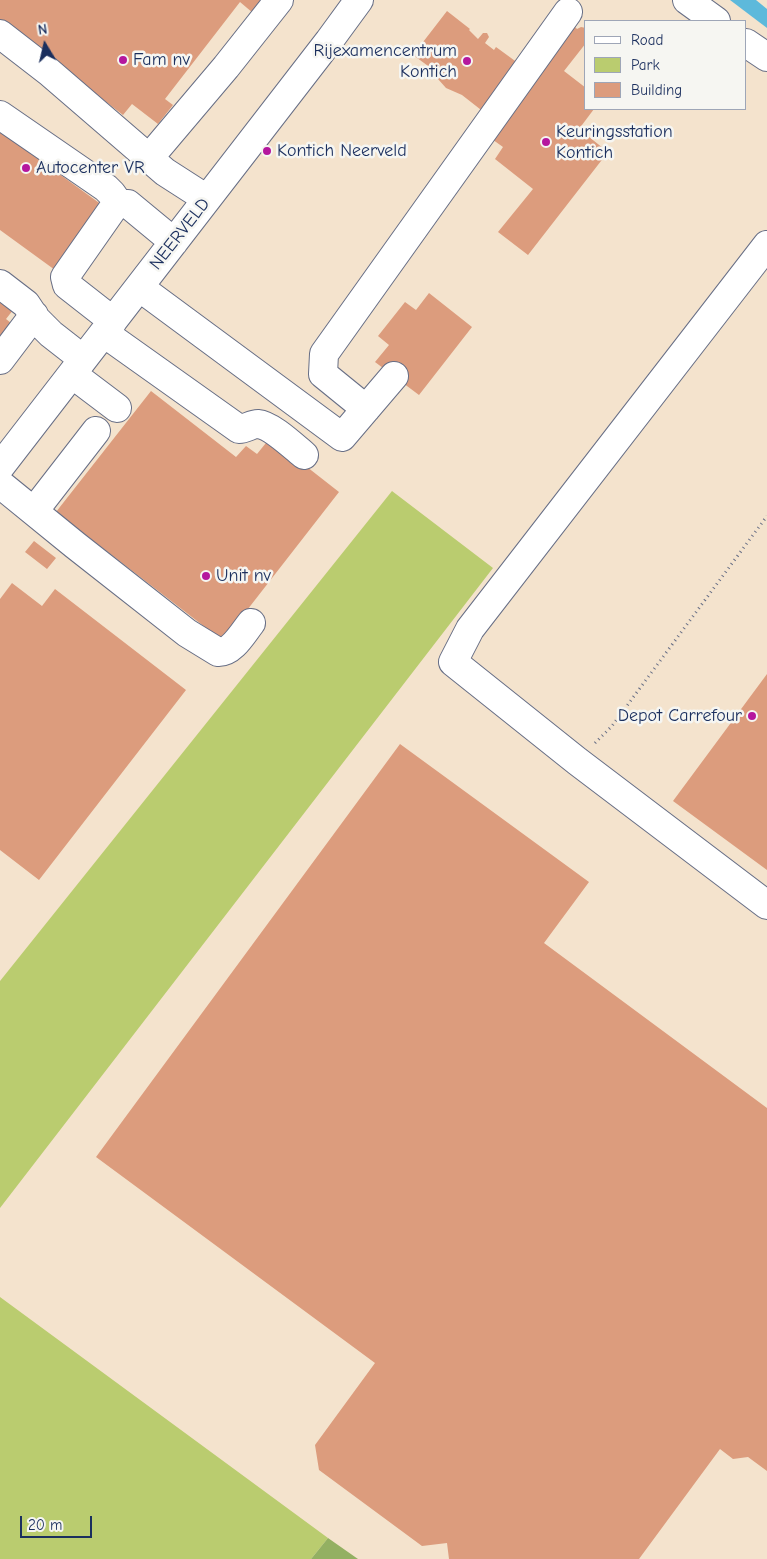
<!DOCTYPE html>
<style>
body{margin:0}
#map{position:relative;width:767px;height:1559px;overflow:hidden;background:#f4e3cd;font-family:"Comic Neue",sans-serif}
canvas{display:block}
.legend{position:absolute;left:584px;top:20px;width:162px;height:90px;box-sizing:border-box;background:#f6f6f2;border:1px solid #9ea6b7;margin:0;padding:6px 9px;list-style:none;font-size:15px;color:#1b2f5e}
.legend li{display:flex;align-items:center;gap:10px;height:25px}
.legend b{width:25px;border:1px solid #9ea6b7}
.north{position:absolute;left:20px;top:20px;width:50px;height:50px;-webkit-text-stroke:4px #f6f6f2;paint-order:stroke;rotate:351deg;font-size:14px;font-weight:700;line-height:20px;text-align:center;color:#1b2f5e}
.north::after{content:'';display:block;margin:auto;width:18px;height:22px;background:#1b2f5e;clip-path:polygon(50% 0,100% 100%,50% 72%,0 100%)}
.scale{position:absolute;left:20px;top:1516px;width:72px;height:22px;box-sizing:border-box;border:2px solid #1b2f5e;border-top:0;padding-left:6px;font-size:15px;line-height:18px;white-space:nowrap;color:#1b2f5e;-webkit-text-stroke:4px #f6f6f2;paint-order:stroke}
</style>
<div id="map">
<canvas width="767" height="1559"></canvas>
<ul class="legend">
<li><b style="height:6px;background:#fff"></b>Road</li>
<li><b style="height:14px;background:#bacc6f"></b>Park</li>
<li><b style="height:14px;background:#dc9c7d"></b>Building</li>
</ul>
<div class="north">N</div>
<div class="scale">20 m</div>
</div>
<script>
const context = document.querySelector('canvas').getContext('2d');
context.lineJoin = 'round';
function paint(path, color) { context.fillStyle = color; context.fill(path, 'evenodd'); }
function stroke(path, color, width, dash) { context.strokeStyle = color; context.lineWidth = width; context.lineCap = dash ? 'butt' : 'round'; context.setLineDash(dash || []); context.stroke(path); }
function write(font, color, halo, rows, align = 'center') {
  context.font = font + ' "Comic Neue",sans-serif'; context.lineWidth = 5; context.setLineDash([]); context.textBaseline = 'middle'; context.strokeStyle = halo; context.fillStyle = color; for (const [text, x, y, turn = 0] of rows) {
    context.save(); context.translate(x, y); context.rotate((+turn || 0) * Math.PI / 180); context.textAlign = isNaN(turn) ? turn : align; if (halo) context.strokeText(text, 0, 0); context.fillText(text, 0, 0); context.restore();
  }
}
const green = new Path2D(`
 M392,491l101,77 -493,640v-227z
 M0,1297l328,241 -17,21h-311z`);
const forest = new Path2D(`
 M328,1538l30,21h-47z`);
const water = new Path2D(`
 M730,0h26l11,9v19z`);
const building = new Path2D(`
 M0,0h263l-10,13 -13,-11 -75,97 8,6 -15,19 -26,-20 -9,11 -123,-95z
 M447,11l23,18 -1,1 9,9 5,-6h4l2,4 -4,6 9,7 2,-3 26,19 -37,47 -23,-18 -16,-7 -8,-9 -3,-8 -22,-16z
 M575,27l2,2 4,-2 5,1v15l-22,28 22,17v21h8l-15,20 29,23 -80,103 -30,-23 35,-43 -38,-30 8,-12 -14,-10z
 M0,131l102,74 -47,65 -55,-40z
 M0,292l17,13 -11,14 5,4 -11,14z
 M429,293l43,34 -53,68 -44,-33 14,-17 -11,-9 27,-34 11,8z
 M151,391l85,66 10,-11 11,8 13,-16 69,54 -116,149 -167,-129z
 M34,541l22,17 -9,11 -22,-17z
 M12,583l30,23 13,-17 131,101 -147,190 -39,-30v-251z
 M767,674v196l-94,-69z
 M400,744l189,138 -45,61 223,165v363l-19,-14 -15,2 -13,-10 -81,110h-190l-2,-16 -25,3 -103,-76 -4,-25 60,-82 -279,-206z`);
const path = new Path2D(`
 M595,743l17,-17 155,-210`);
const minor = new Path2D(`
 M687,0l29,21
 M0,34l49,38 116,100 42,27
 M746,43l21,14
 M0,115l106,73 6,6 7,10
 M149,158l77,-91 53,-67
 M767,245l-297,384 -17,33 124,99 190,144
 M0,284l26,20 10,15 15,15 32,25
 M139,287l203,150 52,-61
 M113,321l-46,-36 -2,-8 49,-70 5,-3h9l46,38
 M104,333l135,96c7,0 12,-5 19,-5 13,1 35,22 46,31
 M0,360l34,-45
 M72,374l45,34
 M366,409l-43,-35 1,-20 244,-342
 M0,467l329,-426 30,-41
 M0,484l75,61 112,88 31,19c14,1 25,-19 33,-29
 M34,511l62,-80`);
const markers = [
 [123,60,5,"#b5179e"],
 [467,61,5,"#b5179e"],
 [546,142,5,"#b5179e"],
 [267,151,5,"#b5179e"],
 [26,168,5,"#b5179e"],
 [206,576,5,"#b5179e"],
 [752,716,5,"#b5179e"]
];
const poiNames = [
 ["Rijexamencentrum",457,51,"right"],
 ["Kontich",457,72,"right"],
 ["Fam nv",133,60],
 ["Keuringsstation",556,132],
 ["Kontich",556,153],
 ["Kontich Neerveld",277,151],
 ["Autocenter VR",36,168],
 ["Unit nv",216,576],
 ["Depot Carrefour",742,716,"right"]
];
const streetNames = [
 ["NEERVELD",180,234,-52]
];
paint(green, '#bacc6f');
paint(forest, '#93b062');
paint(water, '#5db9db');
paint(building, '#dc9c7d');
stroke(minor, '#676e85', 30);
stroke(path, '#676e85', 3, [1, 4]);
stroke(minor, '#fff', 28);
for (const [x, y, r, color] of markers) { const dot = new Path2D(); dot.arc(x, y, r, 0, 2 * Math.PI); context.fillStyle = color; context.fill(dot); stroke(dot, '#f6f6f2', 2); }
write('18px', '#1b2f5e', '#f6f6f2', poiNames, 'left');
write('18px', '#1b2f5e', '#f6f6f2', streetNames);
</script>
